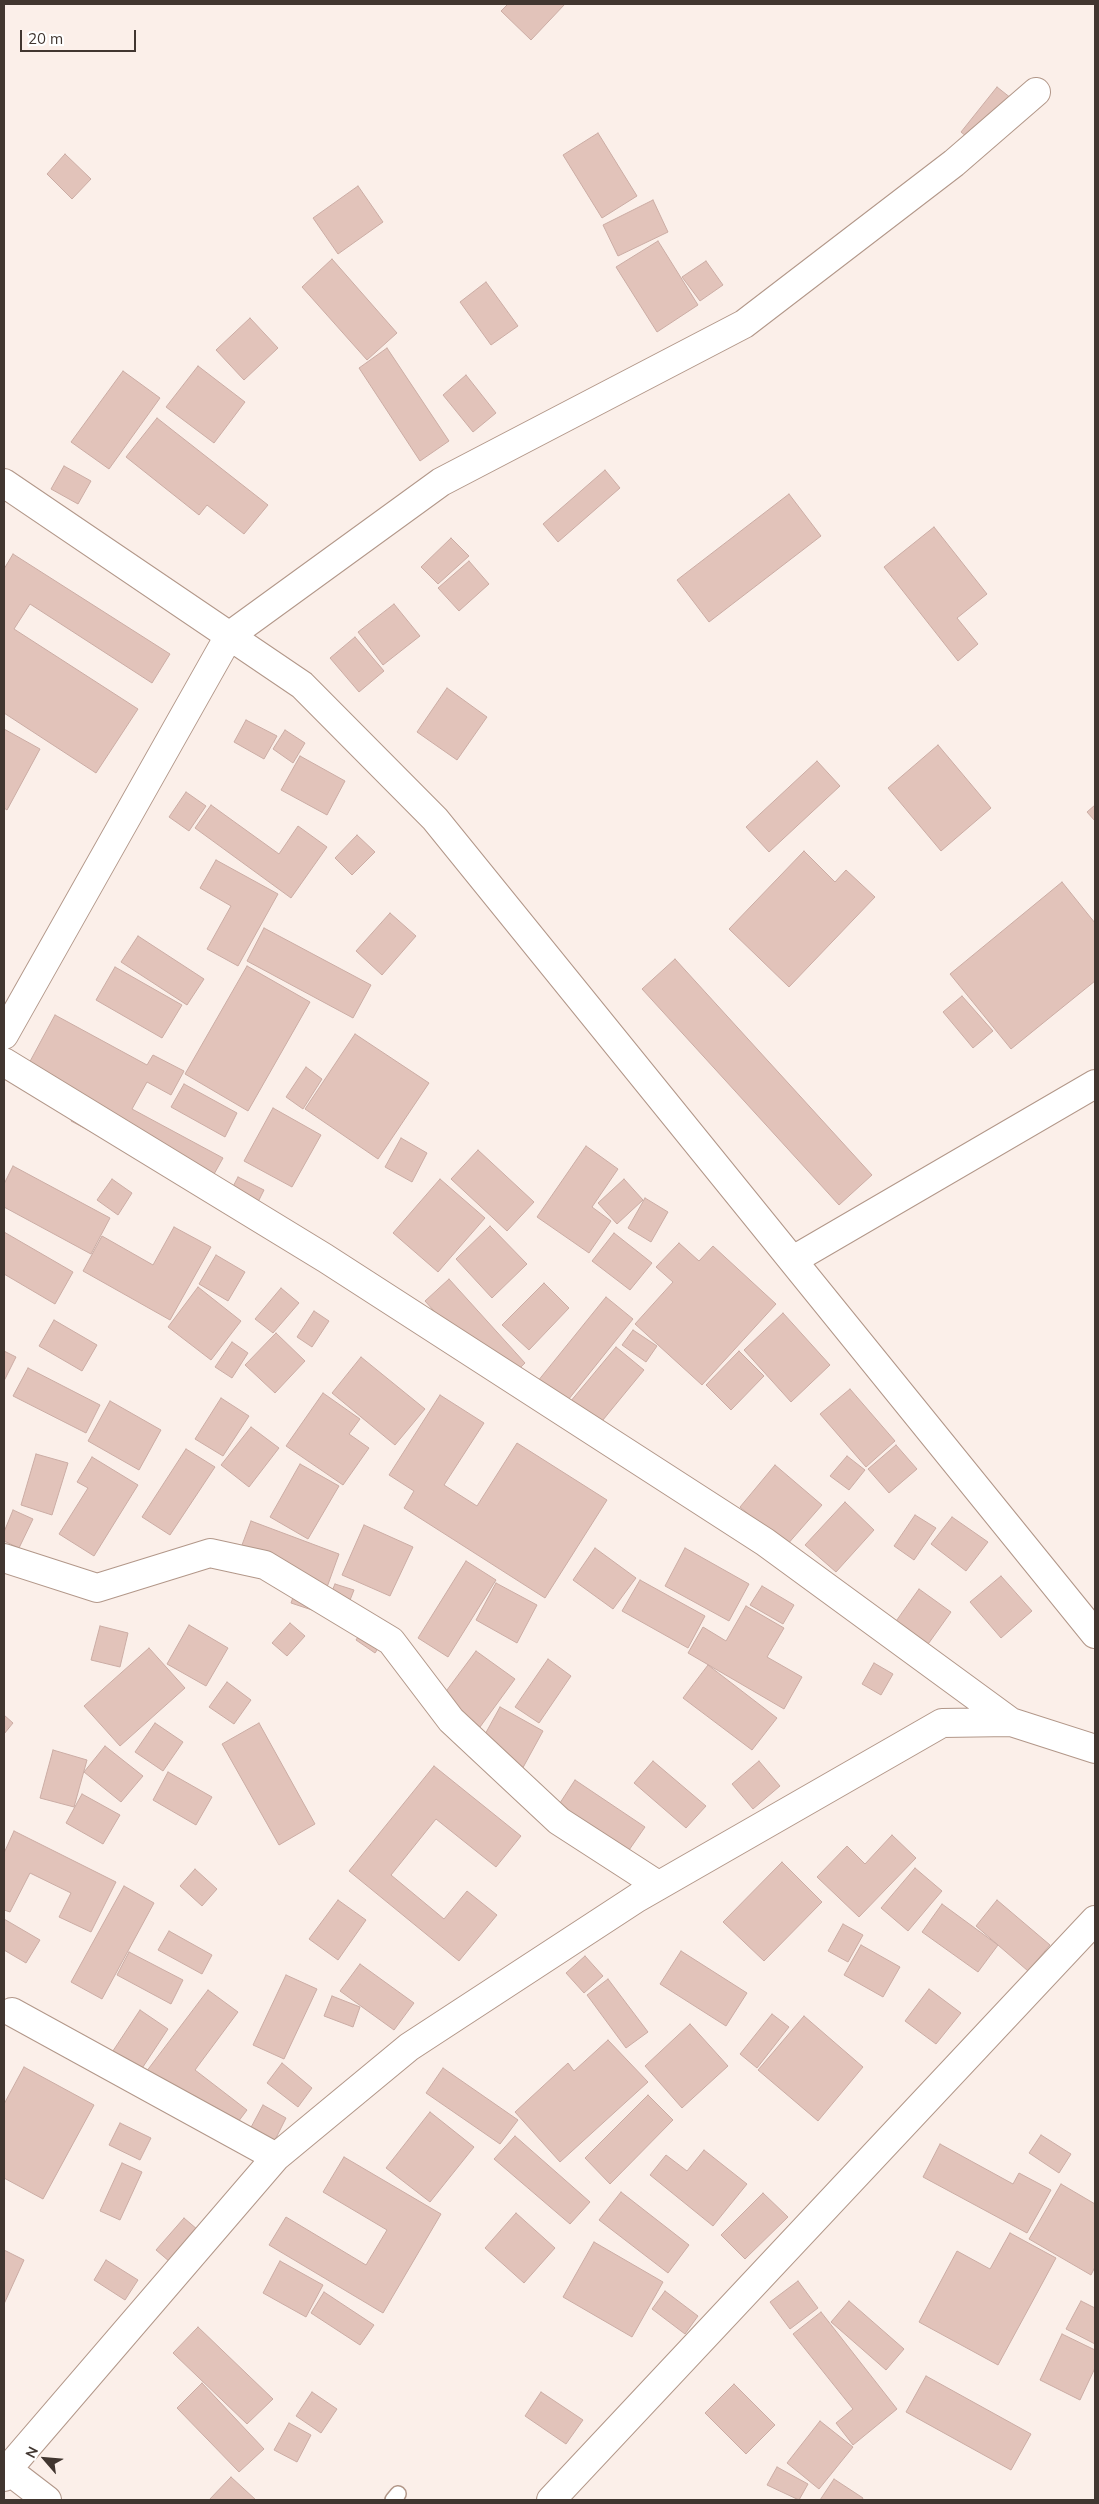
<!DOCTYPE html>
<html>
<head>
<meta charset="utf-8">
<style>
  body { margin:0 }
  #map { position:relative; width:1099px; height:2504px; overflow:hidden; background:#fbefe9; font-family:Mulish,sans-serif }
  canvas { display:block }
  .frame { position:absolute; inset:0; border:5px solid #413630; pointer-events:none }
  .north { position:absolute; left:20px; top:2434px; width:50px; height:50px; -webkit-text-stroke:4px #fff; paint-order:stroke; rotate:297deg; font-size:14px; font-weight:700; line-height:20px; text-align:center; color:#413630 }
  .north::after { content:''; display:block; margin:auto; width:18px; height:22px; background:#413630; clip-path:polygon(50% 0,100% 100%,50% 72%,0 100%) }
  .scale { position:absolute; left:20px; top:30px; width:116px; height:22px; box-sizing:border-box; border:2px solid #413630; border-top:0; padding-left:6px; font-size:15px; line-height:18px; white-space:nowrap; color:#413630; -webkit-text-stroke:4px #fff; paint-order:stroke }
</style>
</head>
<body>
<div id="map">
<canvas width="1099" height="2504"></canvas>
<div class="frame"></div>
<div class="north">N</div>
<div class="scale">20 m</div>
</div>
<script>
const g = document.querySelector('canvas').getContext('2d');
g.lineJoin = 'round';
function fill(path, color) { g.fillStyle = color; g.fill(path, 'evenodd'); }
const shape = rows => new Path2D(rows.map(r => 'M' + r).join(''));
function strokePath(path, color, width, dash) { g.strokeStyle = color; g.lineWidth = width; g.lineCap = dash ? 'butt' : 'round'; g.setLineDash(dash || []); g.stroke(path); }
const building = shape([
  [508,4,565,4,531,40,501,11,508,4],
  [997,87,1021,106,985,152,961,132,997,87],
  [598,133,637,196,602,218,563,155,598,133],
  [65,154,91,179,72,199,47,174,65,154],
  [358,186,383,222,338,254,313,218,358,186],
  [653,200,668,232,618,256,603,225,653,200],
  [658,241,698,305,657,332,616,267,658,241],
  [332,259,397,333,367,360,302,287,332,259],
  [706,261,723,285,700,301,682,277,706,261],
  [486,282,518,326,491,345,460,302,486,282],
  [250,318,278,348,244,380,216,350,250,318],
  [387,348,449,441,420,461,359,368,387,348],
  [198,366,245,402,214,443,166,407,198,366],
  [123,371,160,398,109,469,71,442,123,371],
  [466,375,496,413,473,432,443,395,466,375],
  [157,418,268,505,244,534,207,505,199,515,126,457,157,418],
  [64,466,91,481,78,504,51,489,64,466],
  [605,470,620,488,558,542,543,524,605,470],
  [789,494,821,536,709,622,677,580,789,494],
  [934,527,987,594,957,618,978,644,958,661,884,567,934,527],
  [451,538,469,556,438,584,421,567,451,538],
  [13,554,170,654,152,683,30,604,14,629,138,709,96,773,4,713,4,569,13,554],
  [469,561,489,584,459,611,438,588,469,561],
  [394,604,420,636,383,665,358,632,394,604],
  [355,637,384,671,359,692,330,658,355,637],
  [447,688,487,717,457,760,417,732,447,688],
  [246,720,277,736,264,759,234,742,246,720],
  [4,729,40,749,7,810,4,808,4,729],
  [285,730,305,743,293,763,273,749,285,730],
  [938,745,991,808,941,851,888,788,938,745],
  [300,756,345,781,327,815,281,790,300,756],
  [817,761,840,786,769,852,746,827,817,761],
  [186,792,206,806,189,831,169,817,186,792],
  [211,805,279,854,298,826,327,847,291,898,195,828,211,805],
  [1095,805,1095,821,1087,812,1095,805],
  [357,835,375,852,352,875,335,858,357,835],
  [804,851,835,882,846,870,875,897,789,987,729,929,804,851],
  [216,860,278,894,238,966,207,949,231,906,200,888,216,860],
  [1062,882,1095,923,1095,981,1011,1049,950,974,1062,882],
  [390,913,416,936,382,975,356,951,390,913],
  [264,928,371,985,353,1018,247,961,264,928],
  [138,936,204,979,187,1005,121,962,138,936],
  [675,959,872,1175,839,1205,642,989,675,959],
  [247,966,310,1002,248,1111,185,1074,247,966],
  [115,967,182,1005,162,1038,96,1000,115,967],
  [962,996,993,1031,973,1048,943,1012,962,996],
  [55,1015,147,1065,153,1055,184,1071,171,1095,147,1082,132,1109,223,1158,204,1192,71,1121,84,1097,27,1067,55,1015],
  [355,1034,429,1083,378,1159,305,1109,355,1034],
  [306,1067,322,1079,303,1109,286,1097,306,1067],
  [184,1084,237,1113,225,1137,171,1107,184,1084],
  [273,1108,321,1135,292,1187,244,1161,273,1108],
  [401,1138,427,1153,412,1182,385,1167,401,1138],
  [586,1146,618,1169,592,1207,611,1221,589,1253,537,1217,586,1146],
  [478,1150,534,1202,507,1231,451,1179,478,1150],
  [13,1166,110,1218,91,1254,4,1207,4,1184,13,1166],
  [238,1177,264,1190,253,1212,227,1198,238,1177],
  [112,1179,132,1193,118,1215,97,1200,112,1179],
  [440,1179,485,1218,438,1272,393,1233,440,1179],
  [624,1179,643,1200,617,1224,598,1203,624,1179],
  [645,1198,668,1212,651,1242,628,1228,645,1198],
  [490,1226,527,1264,492,1298,456,1259,490,1226],
  [174,1227,211,1247,170,1320,83,1271,102,1236,153,1265,174,1227],
  [4,1232,73,1272,55,1304,4,1274,4,1232],
  [614,1233,652,1263,630,1290,592,1261,614,1233],
  [679,1243,699,1261,713,1246,776,1304,702,1385,635,1324,673,1282,656,1267,679,1243],
  [216,1255,245,1272,228,1301,199,1284,216,1255],
  [449,1279,525,1363,501,1386,425,1301,449,1279],
  [544,1283,569,1308,529,1350,502,1325,544,1283],
  [198,1287,241,1321,211,1360,168,1327,198,1287],
  [281,1288,299,1303,273,1333,255,1319,281,1288],
  [606,1297,633,1319,556,1415,529,1392,606,1297],
  [314,1311,329,1321,312,1347,297,1337,314,1311],
  [783,1313,830,1365,791,1402,744,1350,783,1313],
  [54,1320,97,1345,82,1371,39,1346,54,1320],
  [633,1330,657,1346,646,1362,622,1345,633,1330],
  [276,1333,305,1361,275,1393,245,1365,276,1333],
  [232,1342,248,1353,232,1378,215,1367,232,1342],
  [616,1347,644,1370,598,1426,570,1402,616,1347],
  [4,1351,16,1357,4,1381,4,1351],
  [739,1351,764,1376,731,1410,706,1385,739,1351],
  [361,1357,425,1409,395,1445,332,1393,361,1357],
  [28,1368,100,1405,86,1433,13,1396,28,1368],
  [850,1389,895,1441,866,1467,820,1414,850,1389],
  [323,1393,360,1419,349,1434,369,1448,343,1485,286,1446,323,1393],
  [440,1395,484,1423,444,1485,477,1506,517,1443,607,1500,545,1598,404,1508,414,1491,389,1475,440,1395],
  [221,1398,249,1416,223,1456,195,1439,221,1398],
  [110,1401,161,1430,139,1470,88,1441,110,1401],
  [251,1427,279,1448,249,1487,221,1465,251,1427],
  [896,1445,917,1469,889,1493,868,1469,896,1445],
  [186,1449,215,1467,170,1535,142,1517,186,1449],
  [36,1454,68,1463,52,1515,21,1505,36,1454],
  [847,1456,865,1470,849,1490,830,1476,847,1456],
  [92,1457,138,1485,94,1556,59,1534,88,1488,77,1482,92,1457],
  [300,1464,339,1486,308,1539,270,1517,300,1464],
  [775,1465,822,1505,786,1546,740,1507,775,1465],
  [845,1502,874,1530,836,1572,805,1545,845,1502],
  [13,1510,33,1519,19,1548,4,1541,4,1532,13,1510],
  [915,1515,936,1528,914,1560,894,1546,915,1515],
  [952,1517,988,1542,966,1571,931,1544,952,1517],
  [251,1521,339,1554,318,1612,291,1603,298,1584,236,1561,251,1521],
  [364,1525,413,1547,390,1596,342,1575,364,1525],
  [595,1548,636,1578,613,1609,573,1580,595,1548],
  [685,1548,749,1584,729,1621,665,1586,685,1548],
  [466,1561,496,1580,448,1657,418,1638,466,1561],
  [1001,1576,1032,1611,1001,1638,970,1602,1001,1576],
  [640,1580,705,1616,688,1648,622,1611,640,1580],
  [496,1583,537,1605,517,1643,476,1620,496,1583],
  [335,1584,354,1590,343,1618,324,1610,335,1584],
  [762,1586,794,1605,783,1624,750,1605,762,1586],
  [919,1589,951,1612,926,1647,894,1624,919,1589],
  [746,1606,784,1628,767,1657,802,1677,784,1709,688,1653,703,1627,726,1641,746,1606],
  [369,1620,388,1634,375,1653,356,1640,369,1620],
  [290,1623,305,1636,287,1656,272,1643,290,1623],
  [189,1625,228,1648,206,1686,167,1664,189,1625],
  [100,1626,128,1633,120,1667,91,1660,100,1626],
  [149,1648,185,1688,120,1746,84,1706,149,1648],
  [476,1651,515,1679,480,1727,441,1698,476,1651],
  [548,1659,571,1676,539,1723,515,1707,548,1659],
  [874,1663,893,1674,881,1695,862,1684,874,1663],
  [708,1665,777,1718,752,1750,683,1698,708,1665],
  [227,1682,251,1700,234,1724,209,1707,227,1682],
  [500,1707,543,1731,520,1773,477,1749,500,1707],
  [4,1715,13,1723,4,1734,4,1715],
  [155,1723,183,1742,163,1771,135,1752,155,1723],
  [259,1723,315,1824,279,1845,222,1744,259,1723],
  [105,1746,143,1776,121,1802,84,1772,105,1746],
  [53,1750,87,1760,74,1807,40,1798,53,1750],
  [653,1761,706,1806,686,1828,634,1783,653,1761],
  [759,1761,780,1786,753,1809,732,1784,759,1761],
  [434,1766,521,1836,496,1867,436,1819,391,1875,444,1919,467,1891,497,1915,459,1961,349,1871,434,1766],
  [168,1772,212,1797,196,1825,153,1800,168,1772],
  [575,1780,645,1827,627,1853,558,1806,575,1780],
  [82,1794,120,1815,103,1844,66,1823,82,1794],
  [14,1831,116,1882,91,1932,59,1917,71,1893,30,1873,10,1912,4,1910,4,1853,14,1831],
  [892,1835,916,1858,859,1917,817,1877,847,1846,865,1864,892,1835],
  [782,1862,822,1902,764,1961,723,1922,782,1862],
  [915,1868,942,1891,908,1931,881,1908,915,1868],
  [195,1869,217,1889,202,1906,180,1886,195,1869],
  [124,1886,154,1903,102,1999,71,1982,124,1886],
  [338,1900,366,1920,338,1960,309,1939,338,1900],
  [997,1900,1050,1945,1028,1971,976,1926,997,1900],
  [942,1904,998,1945,978,1972,922,1932,942,1904],
  [4,1919,40,1940,26,1963,4,1950,4,1919],
  [843,1924,863,1935,848,1962,828,1951,843,1924],
  [169,1931,212,1955,202,1974,158,1950,169,1931],
  [861,1945,900,1967,883,1997,844,1975,861,1945],
  [681,1951,747,1993,726,2026,660,1984,681,1951],
  [129,1952,183,1980,171,2004,117,1975,129,1952],
  [585,1956,603,1976,584,1993,566,1973,585,1956],
  [360,1964,414,2003,394,2030,340,1991,360,1964],
  [286,1975,317,1989,284,2059,253,2045,286,1975],
  [608,1979,648,2032,626,2048,587,1995,608,1979],
  [929,1989,961,2013,936,2044,905,2021,929,1989],
  [208,1990,238,2012,195,2070,247,2110,229,2134,146,2072,208,1990],
  [332,1996,360,2007,353,2027,324,2016,332,1996],
  [140,2010,168,2029,131,2085,103,2066,140,2010],
  [772,2014,789,2027,757,2068,740,2054,772,2014],
  [804,2016,863,2067,818,2121,758,2070,804,2016],
  [690,2024,728,2066,682,2108,645,2066,690,2024],
  [608,2040,648,2082,560,2162,515,2112,568,2063,574,2071,608,2040],
  [282,2063,312,2088,298,2107,267,2083,282,2063],
  [24,2067,94,2105,43,2199,4,2178,4,2104,24,2067],
  [443,2068,518,2120,500,2144,426,2093,443,2068],
  [648,2095,673,2120,610,2184,585,2158,648,2095],
  [263,2105,286,2118,273,2144,249,2131,263,2105],
  [430,2112,474,2147,430,2202,386,2168,430,2112],
  [120,2123,151,2138,140,2160,109,2145,120,2123],
  [1041,2135,1071,2154,1059,2173,1029,2153,1041,2135],
  [515,2136,590,2202,570,2224,494,2159,515,2136],
  [940,2144,1013,2184,1019,2173,1051,2190,1027,2233,923,2177,940,2144],
  [704,2150,747,2184,713,2226,650,2175,666,2155,687,2171,704,2150],
  [344,2157,441,2214,383,2313,269,2245,286,2217,366,2265,387,2230,323,2192,344,2157],
  [122,2163,142,2172,120,2220,100,2211,122,2163],
  [1061,2184,1095,2204,1095,2267,1091,2275,1029,2239,1061,2184],
  [621,2192,689,2245,668,2273,599,2220,621,2192],
  [763,2193,788,2217,745,2259,721,2235,763,2193],
  [516,2213,555,2248,524,2283,485,2248,516,2213],
  [184,2218,205,2236,177,2268,156,2250,184,2218],
  [1010,2233,1056,2258,998,2365,919,2322,957,2251,990,2269,1010,2233],
  [594,2242,663,2282,632,2337,563,2297,594,2242],
  [4,2250,24,2260,4,2304,4,2250],
  [106,2260,138,2280,125,2300,94,2280,106,2260],
  [280,2261,323,2285,306,2317,263,2293,280,2261],
  [798,2281,818,2308,790,2329,770,2302,798,2281],
  [665,2291,698,2316,685,2334,652,2309,665,2291],
  [324,2292,374,2325,360,2345,311,2313,324,2292],
  [849,2301,904,2349,886,2370,831,2322,849,2301],
  [1081,2301,1095,2308,1095,2344,1066,2329,1081,2301],
  [821,2312,897,2409,853,2445,836,2423,853,2409,793,2334,821,2312],
  [198,2327,273,2399,247,2424,173,2353,198,2327],
  [1062,2334,1095,2350,1095,2368,1080,2400,1040,2380,1062,2334],
  [926,2376,1031,2434,1011,2470,906,2412,926,2376],
  [202,2383,264,2449,239,2472,177,2408,202,2383],
  [734,2384,775,2425,746,2454,705,2413,734,2384],
  [312,2392,337,2409,321,2433,296,2416,312,2392],
  [541,2392,583,2420,566,2444,525,2416,541,2392],
  [820,2421,853,2447,819,2489,787,2463,820,2421],
  [289,2423,311,2435,297,2462,274,2450,289,2423],
  [777,2467,808,2484,799,2500,767,2485,777,2467],
  [231,2477,256,2500,209,2500,231,2477],
  [834,2479,863,2498,862,2500,820,2500,834,2479]
]);
fill(building, '#e2c3ba');
strokePath(building, '#cbaca4', 1);
const lane = shape([
  [393,2500,398,2494]
]);
const street = shape([
  [4,483,302,685,435,819,1095,1634],
  [4,1035,229,636,441,482,744,324,954,163,1036,92],
  [4,1062,325,1258,765,1542,1011,1722],
  [793,1260,1095,1084],
  [4,1558,97,1588,210,1553,265,1565,391,1641,451,1720,559,1821,658,1885],
  [12,2012,276,2157],
  [4,2467,47,2500],
  [4,2477,8,2469,276,2157,409,2047,637,1898,942,1723,1011,1722,1095,1749],
  [551,2500,1095,1920]
]);
strokePath(lane, '#b29789', 18);
strokePath(street, '#b29789', 30);
strokePath(lane, '#fff', 15);
strokePath(street, '#fff', 28);
</script>
</body>
</html>
